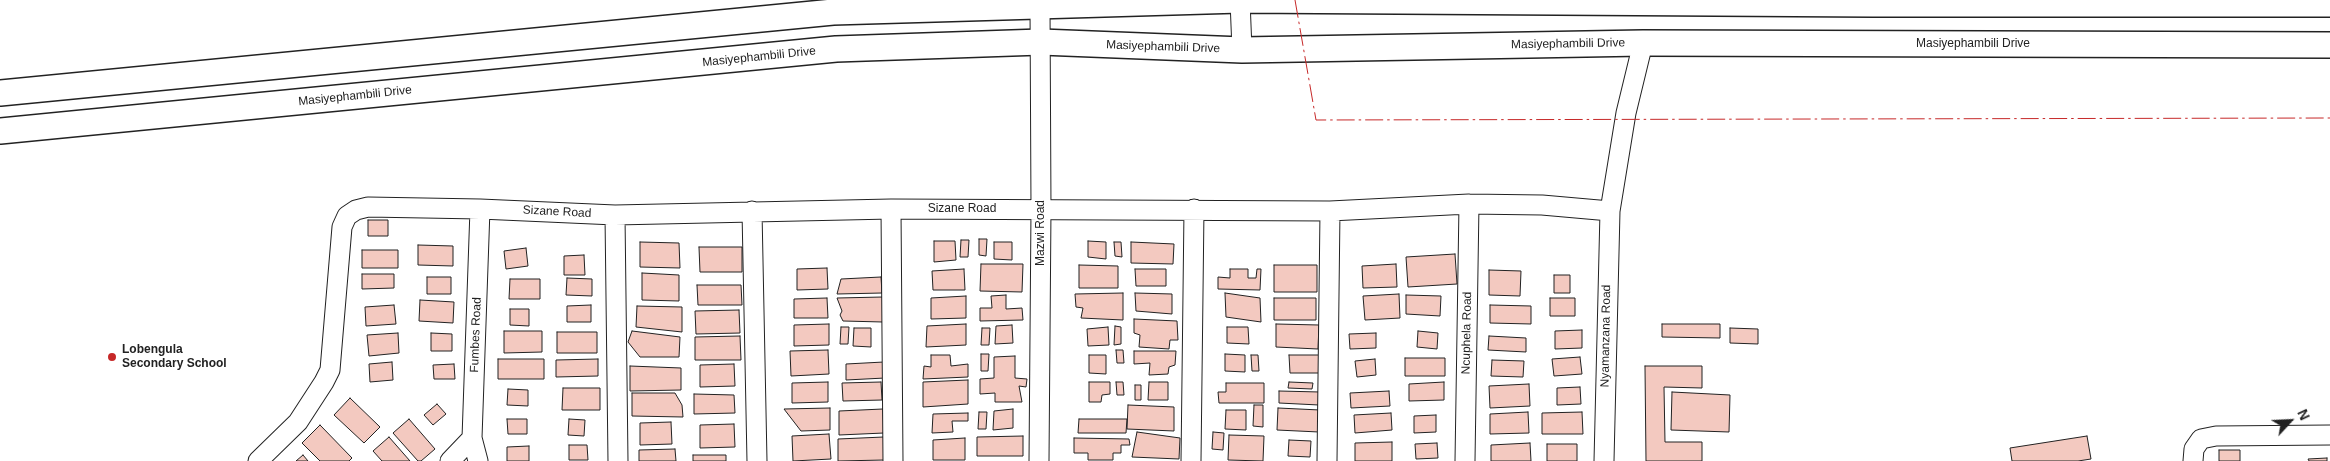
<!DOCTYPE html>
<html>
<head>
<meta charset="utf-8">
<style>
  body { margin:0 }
  #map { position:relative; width:2330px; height:461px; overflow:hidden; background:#fff; font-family:Arial,sans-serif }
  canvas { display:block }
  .north { position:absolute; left:2265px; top:396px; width:50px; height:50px; -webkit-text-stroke:4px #fff; paint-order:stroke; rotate:65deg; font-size:14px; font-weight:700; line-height:20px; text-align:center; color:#222 }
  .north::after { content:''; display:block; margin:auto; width:18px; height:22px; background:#222; clip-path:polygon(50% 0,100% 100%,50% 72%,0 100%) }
</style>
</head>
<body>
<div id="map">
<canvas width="2330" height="461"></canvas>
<div class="north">N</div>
</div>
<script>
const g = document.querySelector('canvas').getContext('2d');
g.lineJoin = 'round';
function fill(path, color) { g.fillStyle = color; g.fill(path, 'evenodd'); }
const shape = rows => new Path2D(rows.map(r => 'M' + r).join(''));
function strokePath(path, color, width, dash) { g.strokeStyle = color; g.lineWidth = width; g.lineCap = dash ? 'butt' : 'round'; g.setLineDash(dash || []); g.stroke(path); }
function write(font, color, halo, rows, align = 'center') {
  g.font = font + ' Arial,sans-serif'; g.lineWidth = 4; g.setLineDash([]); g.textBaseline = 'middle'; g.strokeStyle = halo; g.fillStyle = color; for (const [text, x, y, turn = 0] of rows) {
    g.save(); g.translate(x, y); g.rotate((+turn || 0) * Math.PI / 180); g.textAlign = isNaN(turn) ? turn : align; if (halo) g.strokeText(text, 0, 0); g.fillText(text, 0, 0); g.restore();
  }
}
const building = shape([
  [368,220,388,220,388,236,368,236,368,220],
  [979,239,987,239,986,256,979,255,979,239],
  [961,240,969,240,968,257,960,257,961,240],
  [934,241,955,241,956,260,934,262,934,241],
  [1088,241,1106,242,1106,259,1088,257,1088,241],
  [640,242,679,243,680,268,640,267,640,242],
  [994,242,1012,242,1012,260,994,259,994,242],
  [1114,242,1121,242,1122,257,1115,256,1114,242],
  [1131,242,1174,244,1173,264,1131,263,1131,242],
  [418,245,453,246,453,266,418,265,418,245],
  [699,247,742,247,742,272,700,272,699,247],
  [526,248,528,266,506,269,504,251,526,248],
  [362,250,398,250,398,268,362,268,362,250],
  [1455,254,1457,284,1408,287,1406,257,1455,254],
  [584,255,585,275,564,275,564,256,584,255],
  [981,264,1023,264,1022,292,980,291,981,264],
  [1396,264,1397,287,1363,288,1362,266,1396,264],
  [1079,265,1118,266,1118,288,1079,288,1079,265],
  [1274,265,1317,265,1317,292,1274,292,1274,265],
  [827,268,828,289,797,290,797,269,827,268],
  [964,269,965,290,933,290,932,271,964,269],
  [1135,269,1166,269,1166,286,1136,286,1135,269],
  [1230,269,1248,269,1248,278,1256,278,1257,269,1261,269,1260,290,1218,289,1218,277,1230,278,1230,269],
  [1489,270,1521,271,1520,296,1489,295,1489,270],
  [642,273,679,275,679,301,642,300,642,273],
  [362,274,394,274,394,288,362,289,362,274],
  [1554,275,1570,275,1570,293,1554,293,1554,275],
  [427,277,451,277,451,294,427,294,427,277],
  [881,277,882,293,837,294,841,279,881,277],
  [567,278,592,279,592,296,566,295,567,278],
  [510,279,540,279,540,299,509,299,510,279],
  [697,285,741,285,742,305,698,305,697,285],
  [1123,293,1123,320,1081,318,1083,308,1076,307,1075,294,1123,293],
  [1135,293,1172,294,1172,314,1136,311,1135,293],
  [1225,293,1260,298,1261,322,1226,317,1225,293],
  [1399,294,1400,318,1365,320,1363,296,1399,294],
  [1006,295,1006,309,1022,308,1023,320,980,321,980,308,992,308,991,296,1006,295],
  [1406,295,1441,296,1440,316,1406,314,1406,295],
  [966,296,966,318,931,319,931,298,966,296],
  [883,297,883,322,843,321,840,315,842,311,837,298,883,297],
  [827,298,828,318,794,318,794,299,827,298],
  [1274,298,1316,298,1316,320,1274,320,1274,298],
  [1550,298,1575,298,1575,316,1550,316,1550,298],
  [420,300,454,302,453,323,419,321,420,300],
  [394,305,396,324,366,326,365,307,394,305],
  [591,305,591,322,567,322,567,306,591,305],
  [1490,305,1531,306,1531,324,1490,323,1490,305],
  [637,306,682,307,682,332,636,327,637,306],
  [510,309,529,309,529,326,510,325,510,309],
  [739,310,740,333,696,334,695,311,739,310],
  [1134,319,1177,321,1178,340,1170,340,1169,349,1139,347,1140,335,1134,333,1134,319],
  [829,324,829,345,794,346,794,325,829,324],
  [966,324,966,345,926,347,927,326,966,324],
  [1276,324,1319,325,1318,349,1276,347,1276,324],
  [1662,324,1720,324,1720,338,1662,337,1662,324],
  [1012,325,1013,343,995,344,996,326,1012,325],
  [1115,326,1121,327,1121,344,1114,345,1115,326],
  [841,327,849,327,848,344,840,344,841,327],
  [1108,327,1109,345,1088,346,1087,329,1108,327],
  [1227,327,1248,327,1249,344,1227,343,1227,327],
  [854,328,871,328,871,347,853,346,854,328],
  [982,328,990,328,989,345,981,345,982,328],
  [1730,328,1758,329,1758,344,1730,343,1730,328],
  [1582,330,1582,348,1555,349,1555,331,1582,330],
  [504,331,542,331,542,352,504,353,504,331],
  [632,331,680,337,679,357,640,357,628,342,632,331],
  [1418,331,1438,333,1437,349,1417,347,1418,331],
  [557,332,597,332,597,353,557,353,557,332],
  [398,333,399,353,369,356,367,335,398,333],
  [431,333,452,334,452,351,431,351,431,333],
  [1376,333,1376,348,1350,349,1349,334,1376,333],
  [740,336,741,360,695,360,695,337,740,336],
  [1489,336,1526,338,1526,352,1488,350,1489,336],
  [828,350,829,374,791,376,790,351,828,350],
  [1116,350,1123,350,1124,363,1117,363,1116,350],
  [1134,351,1176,351,1175,365,1169,367,1168,374,1149,375,1150,363,1134,364,1134,351],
  [981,354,989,354,988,371,981,371,981,354],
  [1225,354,1245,355,1245,372,1225,371,1225,354],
  [931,355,950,355,951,366,968,364,968,377,923,379,924,366,931,367,931,355],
  [1089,355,1106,355,1106,374,1089,373,1089,355],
  [1251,355,1258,355,1259,371,1252,371,1251,355],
  [1289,355,1321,355,1322,373,1290,373,1289,355],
  [1015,356,1015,378,1027,379,1026,387,1019,386,1022,402,995,402,995,393,980,394,980,379,994,378,994,357,1015,356],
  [1580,357,1582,374,1554,376,1552,359,1580,357],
  [1405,358,1445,358,1445,376,1405,376,1405,358],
  [498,359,544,359,544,379,498,379,498,359],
  [598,359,598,376,556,377,556,360,598,359],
  [1375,359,1376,375,1357,377,1355,361,1375,359],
  [1492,360,1524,361,1523,377,1491,376,1492,360],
  [392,362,393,380,370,382,369,364,392,362],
  [884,362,885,378,846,380,846,364,884,362],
  [454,364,455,379,434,379,433,365,454,364],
  [734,364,735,386,700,387,700,365,734,364],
  [630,366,681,368,681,390,630,391,630,366],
  [1645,366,1702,366,1702,388,1664,387,1665,442,1702,442,1702,461,1646,461,1645,366],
  [968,380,968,404,923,407,923,382,968,380],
  [828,382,828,402,792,403,792,383,828,382],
  [881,382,882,400,843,401,842,383,881,382],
  [1089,382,1110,382,1110,394,1102,395,1101,402,1089,402,1089,382],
  [1116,382,1123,382,1124,395,1117,395,1116,382],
  [1149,382,1168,382,1168,400,1148,400,1149,382],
  [1289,382,1313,383,1312,389,1288,388,1289,382],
  [1444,382,1444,400,1409,401,1409,384,1444,382],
  [1226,383,1264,383,1264,403,1219,403,1218,392,1226,392,1226,383],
  [1529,384,1530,406,1490,408,1489,386,1529,384],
  [1135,385,1141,385,1141,400,1135,400,1135,385],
  [1580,387,1581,404,1557,405,1557,388,1580,387],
  [563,388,600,388,600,410,562,410,563,388],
  [508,389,528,390,528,406,507,405,508,389],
  [1279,391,1320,392,1319,405,1279,403,1279,391],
  [1389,391,1390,406,1351,408,1350,393,1389,391],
  [1672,392,1730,395,1729,432,1671,430,1672,392],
  [632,393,675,393,682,405,683,417,632,416,632,393],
  [694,394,734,395,735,413,694,414,694,394],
  [350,398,380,427,364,443,334,415,350,398],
  [437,404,446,414,433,425,424,415,437,404],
  [1128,405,1174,407,1174,431,1127,429,1128,405],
  [1254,405,1263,405,1263,427,1253,426,1254,405],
  [830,408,830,430,801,431,784,409,830,408],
  [1278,408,1320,410,1319,432,1277,430,1278,408],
  [883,409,884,433,839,435,839,411,883,409],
  [1013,409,1013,428,993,430,994,411,1013,409],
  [1226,410,1246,410,1246,430,1225,429,1226,410],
  [979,412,987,412,986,429,978,429,979,412],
  [1528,412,1529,433,1490,434,1490,414,1528,412],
  [1582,412,1583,434,1542,434,1542,413,1582,412],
  [968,413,968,421,952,421,953,432,932,433,933,414,968,413],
  [1391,413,1392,430,1355,433,1354,415,1391,413],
  [1436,415,1436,432,1414,433,1414,416,1436,415],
  [409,419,435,449,421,461,418,461,393,433,409,419],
  [507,419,527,419,527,434,508,434,507,419],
  [569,419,585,420,584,436,568,435,569,419],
  [1079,419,1127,419,1126,433,1078,433,1079,419],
  [671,422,672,444,640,445,640,423,671,422],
  [734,424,735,447,700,448,700,425,734,424],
  [320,425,352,458,349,461,320,461,302,443,320,425],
  [1137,432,1180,438,1179,459,1132,457,1137,432],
  [1213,432,1224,433,1223,450,1212,449,1213,432],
  [829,434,831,459,793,461,792,436,829,434],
  [1229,435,1264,436,1263,461,1228,460,1229,435],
  [1023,436,1023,456,977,456,977,437,1023,436],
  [2087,436,2091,459,2078,461,2012,461,2010,448,2087,436],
  [389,437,410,461,382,461,373,451,389,437],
  [884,437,884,460,838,461,838,439,884,437],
  [965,438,965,460,933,460,933,440,965,438],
  [1074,438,1129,439,1130,445,1121,445,1121,453,1113,453,1113,460,1088,460,1088,453,1074,453,1074,438],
  [1289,440,1311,441,1310,457,1288,456,1289,440],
  [1392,442,1392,461,1355,461,1355,443,1392,442],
  [1437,443,1438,458,1416,459,1415,444,1437,443],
  [1530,443,1531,461,1491,461,1491,445,1530,443],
  [1547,444,1577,444,1577,461,1547,461,1547,444],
  [569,445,587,445,588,460,569,460,569,445],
  [529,446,529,461,507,461,507,447,529,446],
  [675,449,676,461,639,461,639,450,675,449],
  [2219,450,2240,450,2240,461,2219,461,2219,450],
  [303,455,308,461,296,461,303,455],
  [693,455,726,455,726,461,693,461,693,455],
  [2327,458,2327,461,2309,461,2308,459,2327,458]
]);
fill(building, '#f3c9c0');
strokePath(building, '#222', 1);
const minor = shape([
  [1240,0,1242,50],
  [891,209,893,461],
  [752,211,757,461],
  [615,215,618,461],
  [258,461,298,422,324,382,330,370,342,227,347,216,356,210,368,207,480,209,615,215,891,209,1330,211,1469,204,1542,205,1610,211],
  [450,461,472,438],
  [478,461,472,438,480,209],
  [1039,461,1041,209,1040,6],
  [1191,461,1194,209],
  [1327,461,1330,211],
  [1465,461,1469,204],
  [1604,461,1610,211,1626,113,1643,43],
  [2193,461,2194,449,2201,439,2216,436,2330,435]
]);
const major = shape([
  [0,93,833,12,1240,0,1873,4,2330,4],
  [0,131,836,49,1041,42,1242,50,1643,43,2330,45]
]);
strokePath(minor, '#222', 21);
strokePath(major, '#222', 28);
strokePath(minor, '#fff', 19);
strokePath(major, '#fff', 25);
strokePath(shape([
  [1295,0,1316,120,2330,118]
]), '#c62828', 1, [18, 4, 2.5, 4]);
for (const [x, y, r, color] of [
  [112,357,5,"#c62828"]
]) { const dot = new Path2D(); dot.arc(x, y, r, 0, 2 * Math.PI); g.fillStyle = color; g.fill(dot); strokePath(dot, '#fff', 2); }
write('12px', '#222', '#fff', [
  ["Masiyephambili Drive",1568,44,-1],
  ["Masiyephambili Drive",1973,44],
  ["Masiyephambili Drive",1163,47,2],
  ["Masiyephambili Drive",759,57,-6],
  ["Masiyephambili Drive",355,96,-6],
  ["Sizane Road",962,209],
  ["Sizane Road",557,212,3],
  ["Mazwi Road",1041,233,-90],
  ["Ncuphela Road",1467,333,-89],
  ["Fumbes Road",476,335,-88],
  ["Nyamanzana Road",1606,336,-89]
]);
write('bold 12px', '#222', '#fff', [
  ["Lobengula",122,350],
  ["Secondary School",122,364]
], 'left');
</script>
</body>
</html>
